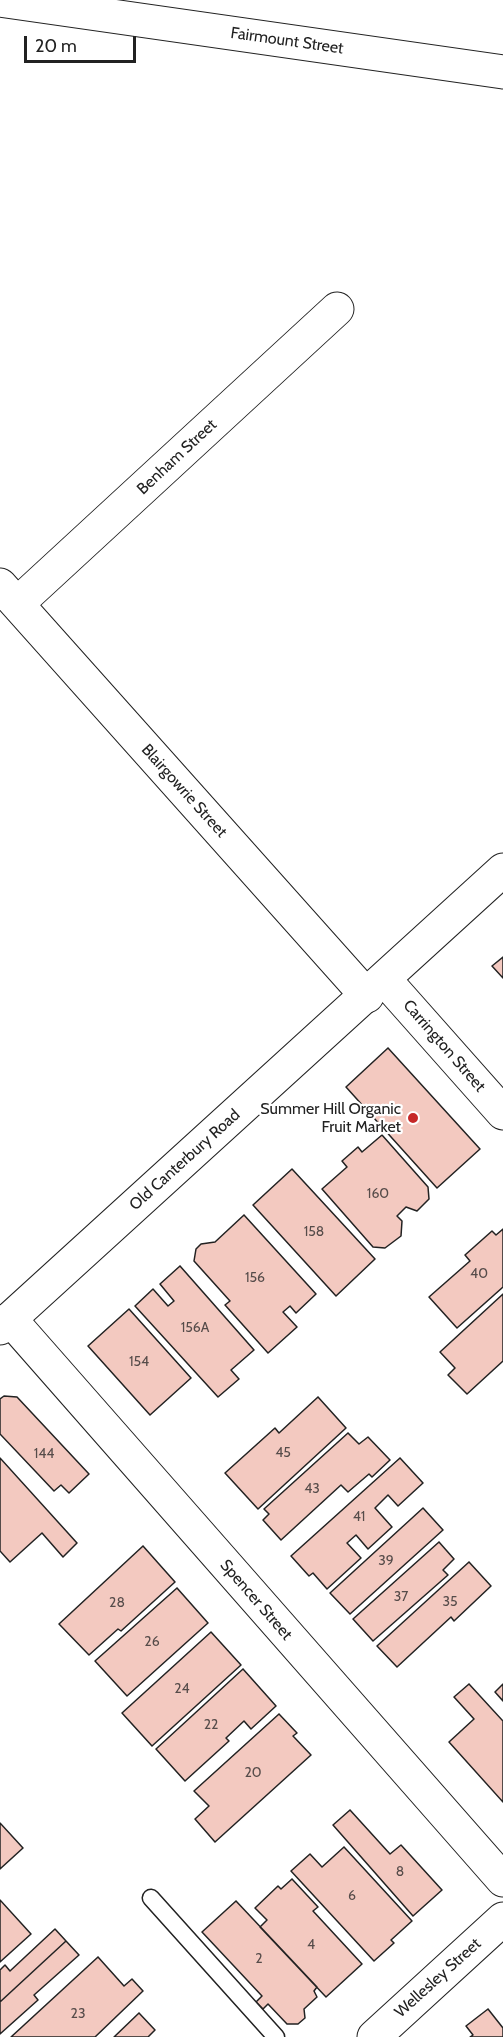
<!DOCTYPE html>
<html>
<head>
<meta charset="utf-8">
<style>
  body { margin:0 }
  #map { position:relative; width:503px; height:2037px; overflow:hidden; background:#fff; font-family:Cabin,sans-serif }
  canvas { display:block }
  .scale { position:absolute; left:24px; top:36px; width:112px; height:27px; box-sizing:border-box; border:3px solid #222; border-top:0; padding-left:8px; font-size:18px; line-height:21px; white-space:nowrap; color:#222; -webkit-text-stroke:4px #fff; paint-order:stroke }
</style>
</head>
<body>
<div id="map">
<canvas width="503" height="2037"></canvas>
<div class="scale">20 m</div>
</div>
<script>
const g = document.querySelector('canvas').getContext('2d');
g.lineJoin = 'round';
function fill(path, color) { g.fillStyle = color; g.fill(path, 'evenodd'); }
const shape = rows => new Path2D(rows.map(r => 'M' + r).join(''));
function strokePath(path, color, width, dash) { g.strokeStyle = color; g.lineWidth = width; g.lineCap = dash ? 'butt' : 'round'; g.setLineDash(dash || []); g.stroke(path); }
function write(font, color, halo, rows, align = 'center') {
  g.font = font + ' Cabin,sans-serif'; g.lineWidth = 4.5; g.setLineDash([]); g.textBaseline = 'middle'; g.strokeStyle = halo; g.fillStyle = color; for (const [text, x, y, turn = 0] of rows) {
    g.save(); g.translate(x, y); g.rotate((+turn || 0) * Math.PI / 180); g.textAlign = isNaN(turn) ? turn : align; if (halo) g.strokeText(text, 0, 0); g.fillText(text, 0, 0); g.restore();
  }
}
const building = shape([
  [503,957,503,978,492,966,503,957],
  [388,1048,480,1149,437,1188,346,1087,388,1048],
  [382,1135,428,1187,429,1199,417,1211,406,1207,397,1216,402,1221,401,1236,385,1248,373,1247,322,1189,347,1167,342,1161,358,1147,362,1152,382,1135],
  [292,1169,375,1259,336,1296,253,1205,292,1169],
  [244,1215,316,1294,296,1313,290,1306,283,1312,297,1327,268,1353,225,1305,230,1301,194,1261,196,1249,201,1244,215,1242,244,1215],
  [503,1229,503,1287,457,1328,429,1297,470,1261,465,1255,492,1231,496,1235,503,1229],
  [180,1266,254,1350,231,1370,239,1379,218,1397,135,1306,153,1289,168,1306,174,1301,160,1284,180,1266],
  [503,1294,503,1361,467,1394,448,1375,455,1368,440,1352,503,1294],
  [129,1309,191,1378,150,1415,88,1346,129,1309],
  [4,1396,17,1397,89,1474,69,1493,61,1485,54,1491,0,1434,0,1399,4,1396],
  [318,1397,346,1428,258,1509,225,1473,275,1428,279,1433,318,1397],
  [348,1433,359,1444,368,1437,390,1460,372,1477,369,1474,348,1492,341,1485,281,1540,263,1520,269,1514,264,1509,348,1433],
  [0,1458,77,1543,63,1557,42,1533,10,1562,0,1551,0,1458],
  [400,1458,423,1483,398,1506,388,1495,375,1508,392,1527,368,1549,356,1535,347,1543,361,1558,327,1589,313,1573,309,1576,291,1556,400,1458],
  [423,1508,443,1530,350,1614,330,1593,423,1508],
  [439,1542,454,1559,443,1570,448,1575,373,1641,353,1619,439,1542],
  [143,1546,175,1582,121,1631,118,1629,89,1655,59,1624,143,1546],
  [469,1562,491,1586,454,1621,451,1617,397,1667,377,1646,469,1562],
  [177,1588,208,1623,127,1696,95,1661,177,1588],
  [211,1632,241,1665,152,1746,122,1713,211,1632],
  [243,1669,276,1706,251,1729,244,1721,226,1738,229,1741,185,1781,156,1749,243,1669],
  [469,1684,503,1721,503,1802,449,1742,474,1719,454,1697,469,1684],
  [503,1684,503,1701,495,1692,503,1684],
  [279,1714,297,1733,293,1736,311,1755,215,1842,195,1819,209,1806,194,1791,279,1714],
  [350,1810,390,1854,401,1845,442,1890,413,1916,333,1825,350,1810],
  [0,1823,23,1848,0,1869,0,1823],
  [344,1847,412,1921,391,1940,394,1943,374,1961,291,1871,310,1854,322,1867,344,1847],
  [292,1879,318,1907,313,1911,362,1964,326,1997,260,1927,267,1920,255,1908,278,1886,281,1889,292,1879],
  [0,1900,31,1934,0,1962,0,1900],
  [236,1901,317,1987,314,1991,317,1997,304,2009,305,2018,298,2024,287,2024,268,2004,263,2009,256,2002,262,1996,202,1932,236,1901],
  [55,1929,66,1941,0,2002,0,1970,5,1965,10,1971,55,1929],
  [66,1941,79,1955,34,1995,38,2000,0,2034,0,2002,66,1941],
  [98,1957,124,1986,132,1979,143,1991,95,2037,11,2037,98,1957],
  [488,2009,503,2028,503,2037,470,2037,473,2035,466,2026,488,2009],
  [139,2013,155,2030,148,2037,114,2037,139,2013]
]);
fill(building, '#f3c9c0');
strokePath(building, '#222', 1.5);
const service = shape([
  [151,1898,276,2037]
]);
const minor = shape([
  [0,0,503,72],
  [0,585,367,996],
  [17,604,337,309],
  [385,980,503,1113],
  [10,1319,503,1880],
  [374,2037,503,1919]
]);
const primary = shape([
  [0,1328,503,870]
]);
strokePath(service, '#222', 19);
strokePath(minor, '#222', 35);
strokePath(primary, '#222', 35);
strokePath(service, '#fff', 16);
strokePath(minor, '#fff', 33);
strokePath(primary, '#fff', 33);
for (const [x, y, r, color] of [
  [413,1118,6,"#c62828"]
]) { const dot = new Path2D(); dot.arc(x, y, r, 0, 2 * Math.PI); g.fillStyle = color; g.fill(dot); strokePath(dot, '#fff', 2); }
write('14px', '#564c4a', null, [
  ["160",378,1194],
  ["158",314,1232],
  ["40",479,1274],
  ["156",255,1278],
  ["156A",195,1328],
  ["154",139,1362],
  ["45",283,1453],
  ["144",44,1454],
  ["43",312,1489],
  ["41",359,1517],
  ["39",386,1561],
  ["37",401,1597],
  ["35",450,1602],
  ["28",117,1603],
  ["26",152,1642],
  ["24",182,1689],
  ["22",211,1725],
  ["20",253,1773],
  ["8",400,1872],
  ["6",352,1896],
  ["4",311,1945],
  ["2",259,1959],
  ["23",78,2014]
]);
write('16px', '#222', '#fff', [
  ["Fairmount Street",287,41,8],
  ["Benham Street",177,457,-43],
  ["Blairgowrie Street",184,791,48],
  ["Carrington Street",444,1046,49],
  ["Old Canterbury Road",185,1160,-42],
  ["Spencer Street",256,1600,49],
  ["Wellesley Street",438,1978,-42]
]);
write('16px', '#222', '#fff', [
  ["Summer Hill Organic",401,1109],
  ["Fruit Market",401,1127]
], 'right');
</script>
</body>
</html>
